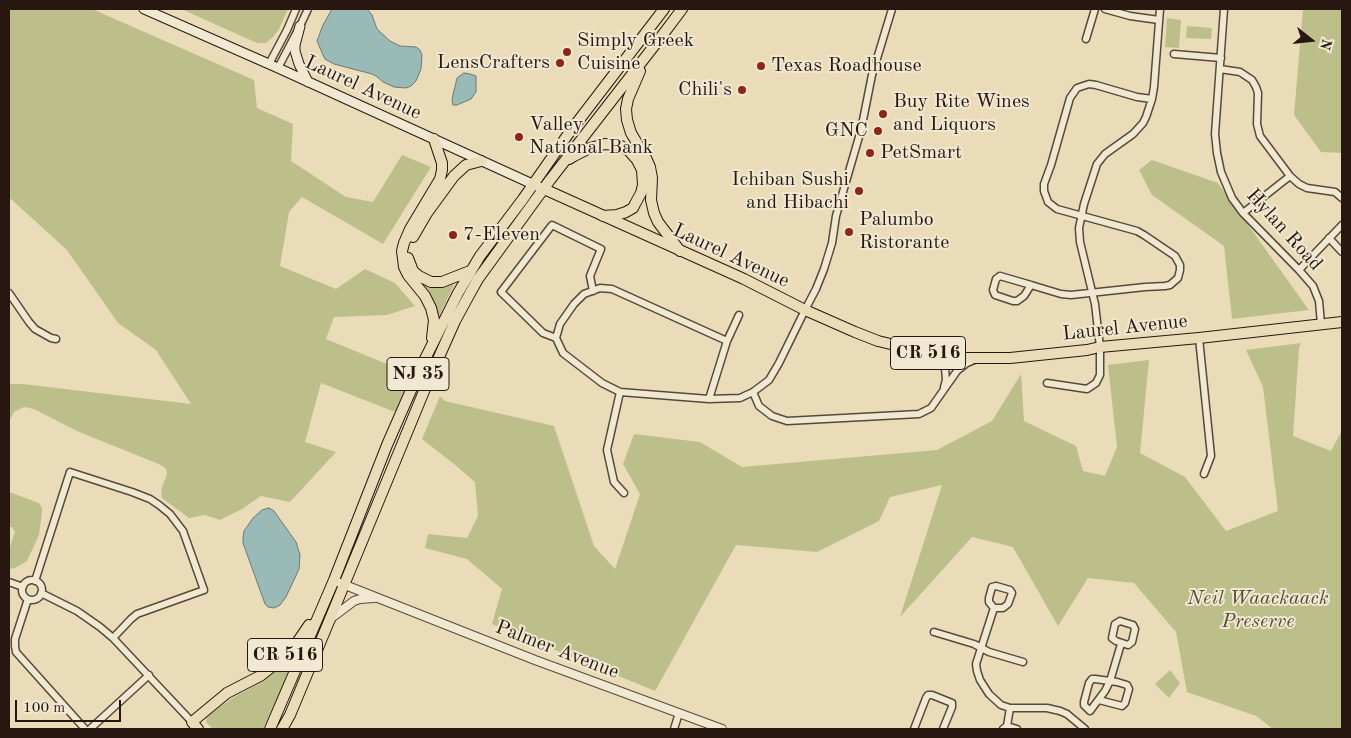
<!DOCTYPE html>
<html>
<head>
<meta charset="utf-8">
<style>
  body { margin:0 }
  #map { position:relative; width:1351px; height:738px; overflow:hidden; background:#eadcb9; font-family:"Old Standard TT",serif }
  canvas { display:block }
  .frame { position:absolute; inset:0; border:10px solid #271710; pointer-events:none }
  .north { position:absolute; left:1286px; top:15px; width:50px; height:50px; -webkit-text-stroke:4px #f1e8d2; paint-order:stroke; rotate:106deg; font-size:14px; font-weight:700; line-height:20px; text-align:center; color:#271710 }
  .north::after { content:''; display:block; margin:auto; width:18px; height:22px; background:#271710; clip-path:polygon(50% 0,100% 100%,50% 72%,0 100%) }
  .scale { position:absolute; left:15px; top:700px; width:106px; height:22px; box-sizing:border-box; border:2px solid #271710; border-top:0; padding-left:6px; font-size:15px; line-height:18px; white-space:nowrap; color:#271710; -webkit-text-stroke:4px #f1e8d2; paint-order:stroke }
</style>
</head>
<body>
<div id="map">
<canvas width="1351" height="738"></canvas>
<div class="frame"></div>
<div class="north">N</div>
<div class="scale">100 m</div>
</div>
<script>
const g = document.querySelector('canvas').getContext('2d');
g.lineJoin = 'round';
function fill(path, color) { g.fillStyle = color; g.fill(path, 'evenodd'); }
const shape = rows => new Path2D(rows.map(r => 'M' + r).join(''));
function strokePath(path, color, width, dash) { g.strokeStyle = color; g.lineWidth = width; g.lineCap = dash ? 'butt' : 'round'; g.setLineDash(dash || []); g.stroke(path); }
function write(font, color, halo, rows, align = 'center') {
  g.font = font + ' "Old Standard TT",serif'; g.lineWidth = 4; g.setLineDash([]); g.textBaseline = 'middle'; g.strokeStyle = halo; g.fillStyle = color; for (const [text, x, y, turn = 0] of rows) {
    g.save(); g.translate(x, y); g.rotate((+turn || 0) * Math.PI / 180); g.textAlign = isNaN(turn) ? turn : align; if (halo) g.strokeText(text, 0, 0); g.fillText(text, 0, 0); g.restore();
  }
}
fill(shape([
  [9,9,92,9,254,80,257,108,293,124,291,161,346,197,373,202,402,155,431,167,383,244,302,197,289,212,280,266,336,289,365,269,395,283,415,306,387,315,334,317,326,339,411,374,395,412,321,383,305,442,336,452,290,502,261,496,242,509,220,520,205,515,189,518,162,498,161,490,167,474,166,469,161,465,77,431,34,409,24,407,14,412,9,422,9,384,23,384,191,404,156,350,118,323,67,250,12,200,9,198],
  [181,9,288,9,279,29,274,36,266,43,257,43],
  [1303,9,1342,9,1342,153,1321,152,1294,115],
  [1167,18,1181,20,1179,48,1165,47],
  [1187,26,1212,28,1211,39,1186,38],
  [1152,160,1218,183,1309,310,1232,319,1224,246,1152,195,1139,170],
  [417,279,444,286,453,284,454,285,438,318],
  [1301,343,1299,348,1293,436,1331,451,1342,430,1342,729,1273,729,1256,716,1187,692,1176,632,1134,583,1088,578,1058,626,1013,547,972,537,900,617,942,485,890,497,879,521,817,552,736,545,655,691,492,624,502,589,467,559,425,548,428,534,467,538,478,516,475,482,454,464,422,439,440,396,445,401,554,426,594,546,615,569,640,494,623,464,634,434,700,442,742,467,937,450,992,421,1021,374,1024,421,1076,446,1083,471,1105,476,1117,447,1108,365,1149,360,1140,453,1185,477,1226,531,1278,511,1263,387,1246,350],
  [9,492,39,503,42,508,42,513,39,535,27,561,15,568,9,569,9,550,15,532,12,527,9,527],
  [291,658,292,660,286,679,263,729,213,729,206,722,207,717,217,709,234,697,262,682,284,665],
  [1170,670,1180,683,1169,698,1155,684]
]), '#bdbf8b');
const water = shape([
  [332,9,367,9,372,15,377,29,390,41,400,46,416,47,420,50,422,55,421,69,416,81,411,86,406,88,394,87,383,82,376,76,372,74,334,64,325,59,323,55,317,41,323,25,332,9],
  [464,73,470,74,476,76,476,92,471,99,457,105,453,105,452,99,457,78,464,73],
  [269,508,274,511,296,542,300,555,299,569,286,597,280,605,274,608,268,607,265,604,243,543,243,538,244,531,253,518,262,510,269,508]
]);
fill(water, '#99bab6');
strokePath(water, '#6b7974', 1);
const minor = shape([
  [1105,9,1130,16,1159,20],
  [1224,9,1215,134,1217,153,1221,172,1232,198,1243,213,1299,270,1313,286,1319,301,1321,324],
  [1086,39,1095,9],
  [1174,54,1221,58],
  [269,64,287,30,296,9],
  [278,68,300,26,308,9],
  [1220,69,1240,72,1252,80,1256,87,1258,93,1257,124,1260,136,1290,176,1299,184,1307,188,1335,192,1342,198],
  [1243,213,1290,176],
  [1329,238,1342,252],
  [1299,270,1342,225],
  [1000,276,1031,285,1024,296,1017,301,1013,301,995,295,993,290,996,279,1000,276],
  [1031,285,1061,294,1071,295,1145,287,1165,286,1170,285,1178,278,1180,270,1180,265,1175,256,1144,235,1137,231,1057,209,1048,202,1044,191,1044,184,1051,165,1070,98,1077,88,1089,84,1096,85,1137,97,1152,99],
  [9,293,29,322,35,329,51,338,56,339],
  [556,338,543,333,501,292,552,225,601,249,590,276,593,291],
  [1199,338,1211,456,1204,474],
  [727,341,612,289,600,288,584,294,574,304,560,324,556,338,563,353,602,383,620,392,709,399,740,398,753,392,769,380,779,363,805,310,816,289,824,269,832,243,836,216,861,130,872,75,892,9],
  [944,356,946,380,944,387],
  [1047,383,1087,389,1096,383,1100,375,1100,347,1095,304,1080,242,1079,228,1084,204,1097,164,1105,154,1133,134,1143,123,1146,117,1152,99,1154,87,1160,9],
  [620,392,607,450,614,482,624,493],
  [753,392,759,406,772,416,787,421,919,414,931,408,957,371,967,363,974,360],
  [709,399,727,341,739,315],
  '22 590a10 10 0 1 1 20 0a10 10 0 1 1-20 0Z',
  [35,581,70,472,132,492,150,499,159,505,170,514,183,531,204,590,137,614,131,619,113,638],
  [9,582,23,587],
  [996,586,1010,590,1012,593,1008,604,1003,608,994,608,989,602,989,598,992,587,996,586],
  [41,593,77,611,100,627,113,638,192,722],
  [28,599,15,639,15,646,16,652,85,729],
  [994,608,976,664,977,671,980,680,989,694,1001,705,1010,708,1047,708,1060,711,1067,714,1085,729],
  [1120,621,1133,625,1135,629,1132,642,1128,645,1116,641,1112,638,1115,624,1120,621],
  [934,632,974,644,989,652,1023,662],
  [1099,700,1122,706,1125,703,1129,689,1127,685,1117,682,1110,681,1095,679,1092,679,1089,683,1084,702,1084,705,1090,711,1105,691,1110,681,1121,644],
  [1007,726,1017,729],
  [90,729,149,675],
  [674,729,679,713],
  [914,729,926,698,928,695,932,695,952,703,952,707,943,729],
  [1003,729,1007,726,1010,708]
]);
const tertiary = shape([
  [340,583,535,660,722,729],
  [330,619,354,601,360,599,374,598]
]);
const secondary = shape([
  [144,9,278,68,539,187],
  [300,26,295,45,295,51,299,64,308,82]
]);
const primary = shape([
  [544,189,744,279,805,310,855,332,878,341,928,353,963,358,1010,358,1087,350,1100,347,1199,338,1342,322]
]);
const trunk = shape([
  [640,71,628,99,626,109,627,120,631,133,646,158,650,167,652,178,651,200,654,213,658,222,680,251],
  [569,159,574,156,590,148,605,144,621,146,629,151,637,160,642,170,643,185,641,193,635,204,633,208,626,212,617,215,603,216],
  [413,237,427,213,454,176,466,165,481,161],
  [408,258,413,271,419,276,431,282,442,282,470,271],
  [432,338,434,320,431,308,425,296,408,275,404,267,402,251,404,243,410,229,440,179,442,170,442,163,434,139],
  [198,729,192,722,227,693,260,676,279,661,296,644,309,625],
  [270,729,334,580,387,445,422,365,458,293,480,256,523,199,569,133,664,9],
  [282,729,290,715,330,619,427,384,455,321,468,297,478,279,550,180,661,37,682,9]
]);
strokePath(minor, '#58483a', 9);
strokePath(tertiary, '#58483a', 10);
strokePath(secondary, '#271710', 11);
strokePath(primary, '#271710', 12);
strokePath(trunk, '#271710', 12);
strokePath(minor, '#f1e8d2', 6);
strokePath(tertiary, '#f1e8d2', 8);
strokePath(secondary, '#f1e8d2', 9);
strokePath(primary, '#eadcb9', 10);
strokePath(trunk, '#eadcb9', 10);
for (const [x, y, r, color] of [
  [567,52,5,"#8f2418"],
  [560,63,5,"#8f2418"],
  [761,66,5,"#8f2418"],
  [742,90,5,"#8f2418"],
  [883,114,5,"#8f2418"],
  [878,131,5,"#8f2418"],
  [519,137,5,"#8f2418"],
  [870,153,5,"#8f2418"],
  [859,191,5,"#8f2418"],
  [849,232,5,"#8f2418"],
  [453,235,5,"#8f2418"]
]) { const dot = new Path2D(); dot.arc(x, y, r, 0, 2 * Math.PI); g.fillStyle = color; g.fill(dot); strokePath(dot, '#f1e8d2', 2); }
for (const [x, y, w] of [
  [928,353,75],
  [418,374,62],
  [285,655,75]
]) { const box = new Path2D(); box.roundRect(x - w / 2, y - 16.5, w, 33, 4); g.fillStyle = '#f1e8d2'; g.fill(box); strokePath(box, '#271710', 1); }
write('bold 19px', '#271710', null, [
  ["CR 516",928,353],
  ["NJ 35",418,374],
  ["CR 516",285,655]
]);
write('20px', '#271710', '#f1e8d2', [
  ["Simply Greek",577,41],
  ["Cuisine",577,64],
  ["LensCrafters",550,63,"right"],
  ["Texas Roadhouse",771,66],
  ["Chili's",732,90,"right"],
  ["Buy Rite Wines",893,102],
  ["and Liquors",893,125],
  ["Valley",529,125],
  ["National Bank",529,148],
  ["GNC",868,131,"right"],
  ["PetSmart",880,153],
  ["Ichiban Sushi",849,180,"right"],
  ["and Hibachi",849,203,"right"],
  ["Palumbo",859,220],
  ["Ristorante",859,243],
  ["7-Eleven",463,235]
], 'left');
write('20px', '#271710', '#f1e8d2', [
  ["Laurel Avenue",363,88,25],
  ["Hylan Road",1284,230,48],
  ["Laurel Avenue",731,256,25],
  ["Laurel Avenue",1125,328,-6],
  ["Palmer Avenue",557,650,21]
]);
write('italic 20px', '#544935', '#f1e8d2', [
  ["Neil Waackaack",1258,599],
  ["Preserve",1258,622]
]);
</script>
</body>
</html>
